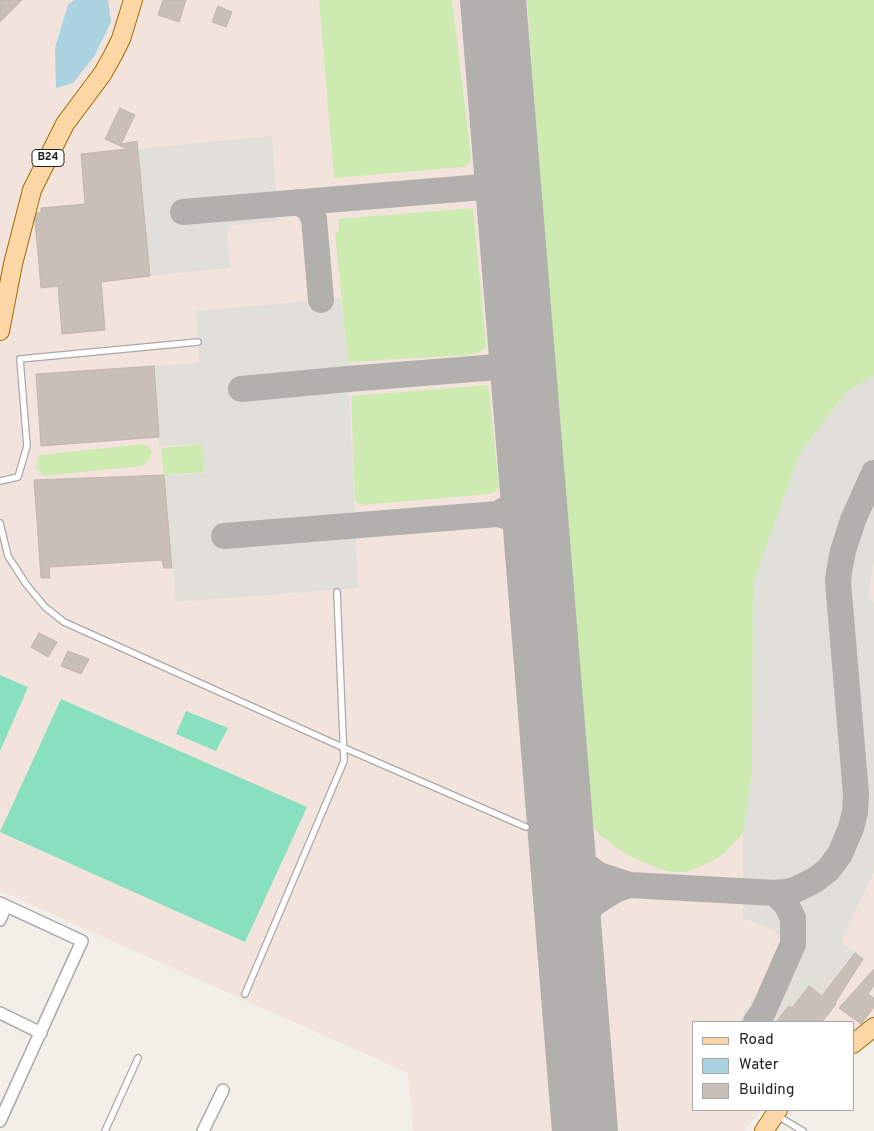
<!DOCTYPE html>
<html>
<head>
<meta charset="utf-8">
<style>
  body { margin:0 }
  #map { position:relative; width:874px; height:1131px; overflow:hidden; background:#f2efe9; font-family:Overpass,sans-serif }
  canvas { display:block }
  .legend { position:absolute; left:692px; top:1021px; width:162px; height:90px; box-sizing:border-box; background:#fff; border:1px solid #a7a7a7; margin:0; padding:6px 9px; list-style:none; font-size:15px; color:#222 }
  .legend li { display:flex; align-items:center; gap:10px; height:25px }
  .legend b { width:25px; border:1px solid #a7a7a7 }
</style>
</head>
<body>
<div id="map">
<canvas width="874" height="1131"></canvas>
<ul class="legend">
<li><b style="height:6px;background:#fcd6a4"></b>Road</li>
<li><b style="height:14px;background:#aad3df"></b>Water</li>
<li><b style="height:14px;background:#c7bfb8"></b>Building</li>
</ul>
</div>
<script>
const g = document.querySelector('canvas').getContext('2d');
g.lineJoin = 'round';
function fill(path, color) { g.fillStyle = color; g.fill(path, 'evenodd'); }
const shape = rows => new Path2D(rows.map(r => 'M' + r).join(''));
function strokePath(path, color, width, dash) { g.strokeStyle = color; g.lineWidth = width; g.lineCap = dash ? 'butt' : 'round'; g.setLineDash(dash || []); g.stroke(path); }
function write(font, color, halo, rows, align = 'center') {
  g.font = font + ' Overpass,sans-serif'; g.lineWidth = 4; g.setLineDash([]); g.textBaseline = 'middle'; g.strokeStyle = halo; g.fillStyle = color; for (const [text, x, y, turn = 0] of rows) {
    g.save(); g.translate(x, y); g.rotate((+turn || 0) * Math.PI / 180); g.textAlign = isNaN(turn) ? turn : align; if (halo) g.strokeText(text, 0, 0); g.fillText(text, 0, 0); g.restore();
  }
}
fill(shape([
  [0,0,874,0,874,1023,853,1038,853,1022,693,1022,693,1110,761,1110,744,1131,413,1131,408,1073,0,891]
]), '#f3e3dd');
fill(shape([
  [272,136,278,221,233,225,227,233,230,268,150,276,137,149],
  [341,298,348,362,358,588,176,602,165,475,205,473,202,444,159,446,154,366,199,363,196,311],
  [874,375,874,561,868,594,874,603,874,872,841,942,855,953,822,996,809,986,792,1008,789,1006,776,1022,740,1022,743,1014,792,944,773,930,743,918,743,833,752,772,753,583,800,453,845,393]
]), '#e1dfda');
fill(shape([
  [319,0,452,0,471,156,469,163,464,167,334,178],
  [527,0,874,0,874,375,845,393,800,453,753,583,752,772,743,833,726,852,713,861,687,872,672,872,662,870,627,855,600,835,588,821],
  [473,208,486,347,478,353,468,355,348,362,335,233,339,232,338,219],
  [488,385,499,486,495,491,490,494,360,505,355,500,351,396],
  [143,444,149,447,152,453,148,462,142,466,43,476,36,467,37,460,40,455],
  [202,444,204,472,164,475,161,448]
]), '#cdebb0');
fill(shape([
  [0,675,28,687,0,751],
  [61,699,307,807,245,942,0,832],
  [186,711,228,728,216,751,176,734]
]), '#88e0be');
fill(shape([
  [74,0,108,0,111,22,95,55,73,83,56,88,55,48,68,5]
]), '#aad3df');
strokePath(shape([
  [297,202,309,208,314,219,321,300],
  [183,212,507,185],
  [241,389,348,379,522,365],
  [497,514,510,517,521,524,530,534,537,553],
  [224,536,497,514,518,503,526,491,531,471],
  [559,815,566,839,573,852,581,862,599,875,630,885],
  [571,961,574,930,579,918,596,902,617,889,630,885,775,893,785,892,795,890,815,880,828,870,840,854,851,828,855,812,856,794,838,582,839,572,843,551,853,520,874,473],
  [756,1022,763,1012,793,944,793,918,786,904,775,893]
]), '#b1b0ac', 26);
strokePath(shape([
  [493,0,585,1131]
]), '#b1b0ac', 66);
const building = shape([
  [0,0,22,0,0,22,0,0],
  [163,0,186,0,179,22,158,15,163,0],
  [218,6,232,12,226,27,212,22,218,6],
  [120,108,135,115,121,144,137,141,150,276,101,282,105,330,62,334,58,286,41,288,35,221,37,213,41,212,41,208,85,204,81,154,127,149,105,139,120,108],
  [154,366,159,437,41,446,36,374,154,366],
  [164,475,172,568,164,568,162,560,49,567,50,578,41,578,34,480,164,475],
  [39,633,57,642,48,657,31,647,39,633],
  [68,651,89,659,81,674,61,666,68,651],
  [855,953,863,959,835,1003,836,1004,822,1022,776,1022,789,1006,792,1008,809,986,822,996,855,953],
  [874,969,874,985,868,994,874,998,874,1007,861,1024,839,1008,874,969]
]);
fill(building, '#c7bfb8');
strokePath(building, '#c4b6ab', 1);
const service = shape([
  [0,481,18,477,27,446,20,359,198,342],
  [0,523,8,556,26,584,45,607,64,622,342,747,526,827],
  [245,994,344,761,337,592],
  [776,1115,803,1131],
  [105,1131,138,1058]
]);
const minor = shape([
  [0,903,82,941,0,1121],
  [0,920,6,906],
  [0,1013,41,1033],
  [203,1131,223,1090]
]);
const primary = shape([
  [0,331,13,264,32,190,65,124,103,73,113,55,121,39,133,0],
  [853,1044,874,1027],
  [764,1131,778,1110]
]);
strokePath(service, '#a9a9a9', 8);
strokePath(minor, '#a9a9a9', 14);
strokePath(primary, '#a06b00', 20);
strokePath(service, '#fff', 5.5);
strokePath(minor, '#fff', 11);
strokePath(primary, '#fcd6a4', 18);
for (const [x, y, w] of [
  [48,158,32]
]) { const box = new Path2D(); box.roundRect(x - w / 2, y - 8.5, w, 17, 4); g.fillStyle = '#fff'; g.fill(box); strokePath(box, '#222', 1); }
write('bold 11px', '#222', null, [
  ["B24",48,158]
]);
</script>
</body>
</html>
